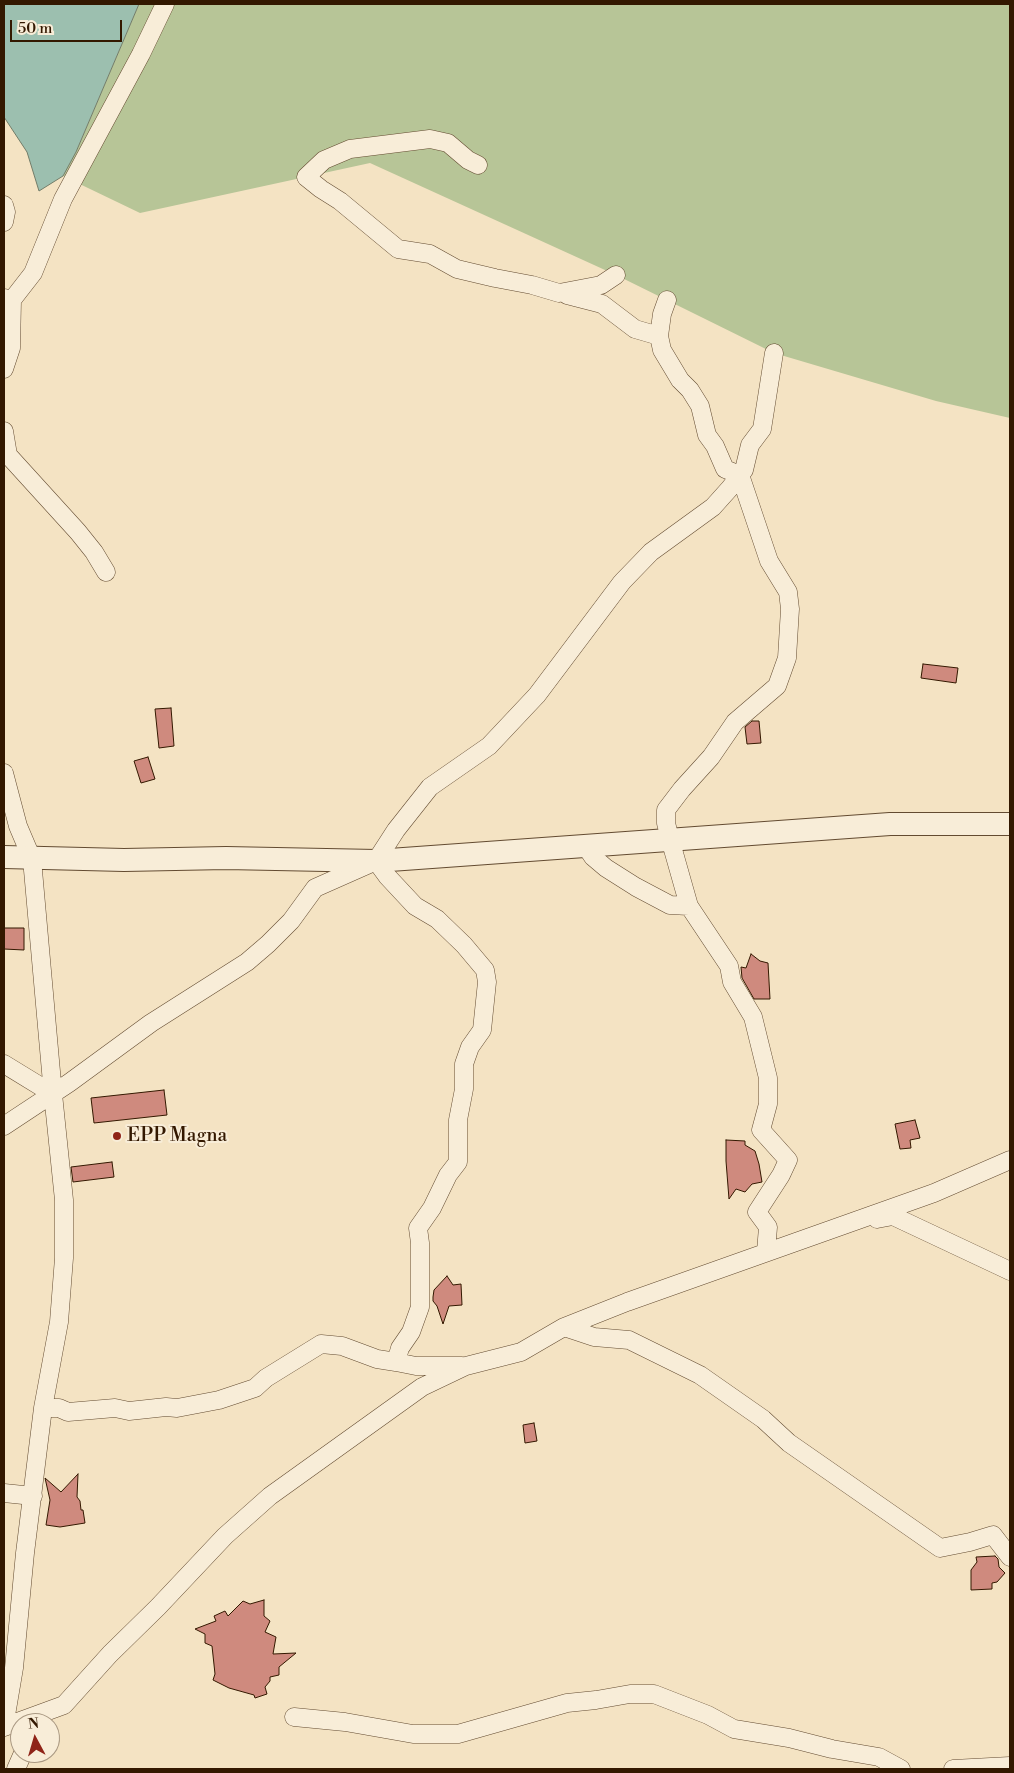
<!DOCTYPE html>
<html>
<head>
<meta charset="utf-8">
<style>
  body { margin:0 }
  #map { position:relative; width:1014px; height:1773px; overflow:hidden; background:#f4e3c3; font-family:"Libre Bodoni",serif }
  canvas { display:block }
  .frame { position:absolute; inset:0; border:5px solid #331800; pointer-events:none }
  .north { position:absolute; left:10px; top:1713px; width:50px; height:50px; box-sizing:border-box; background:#f8edd8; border:1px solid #a99882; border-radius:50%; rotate:354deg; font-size:14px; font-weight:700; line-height:20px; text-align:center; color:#331800 }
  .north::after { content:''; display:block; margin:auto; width:18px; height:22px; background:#8f2418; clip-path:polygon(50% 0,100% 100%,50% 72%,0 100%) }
  .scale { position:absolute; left:10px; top:20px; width:112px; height:22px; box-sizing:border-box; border:2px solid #331800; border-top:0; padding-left:6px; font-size:15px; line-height:18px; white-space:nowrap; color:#331800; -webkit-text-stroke:4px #f8edd8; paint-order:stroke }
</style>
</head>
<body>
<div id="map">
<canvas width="1014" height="1773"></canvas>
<div class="frame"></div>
<div class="north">N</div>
<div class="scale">50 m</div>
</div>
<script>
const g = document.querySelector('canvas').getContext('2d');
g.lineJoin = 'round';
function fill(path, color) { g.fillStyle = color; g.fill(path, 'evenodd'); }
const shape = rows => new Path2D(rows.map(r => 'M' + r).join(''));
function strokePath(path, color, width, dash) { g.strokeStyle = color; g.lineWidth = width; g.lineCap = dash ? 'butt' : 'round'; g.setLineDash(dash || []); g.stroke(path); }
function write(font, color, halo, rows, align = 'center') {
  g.font = font + ' "Libre Bodoni",serif'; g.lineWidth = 4; g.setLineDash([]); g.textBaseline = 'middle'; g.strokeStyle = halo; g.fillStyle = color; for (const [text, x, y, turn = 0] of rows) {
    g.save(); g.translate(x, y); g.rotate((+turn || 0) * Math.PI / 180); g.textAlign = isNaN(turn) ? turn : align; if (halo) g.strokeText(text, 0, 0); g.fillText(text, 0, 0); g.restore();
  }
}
fill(shape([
  [139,4,1010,4,1010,418,936,401,774,353,616,275,370,163,140,213,63,176,76,152]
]), '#b7c597');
const water = shape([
  [4,4,139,4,76,152,63,176,39,191,27,152,4,117,4,4]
]);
fill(water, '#9cbfaf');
strokePath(water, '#727c69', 1);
const building = shape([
  [923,664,958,668,956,683,921,678,923,664],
  [171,708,174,746,159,748,155,709,171,708],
  [752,721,759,721,761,743,747,744,745,727,752,721],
  [148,757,155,779,141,783,134,761,148,757],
  [4,928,24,928,24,950,4,949,4,928],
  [751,954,760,961,768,963,770,999,754,999,742,978,741,967,746,968,751,954],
  [164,1090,167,1115,94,1123,91,1098,164,1090],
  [915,1120,920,1138,910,1140,911,1148,900,1149,895,1124,915,1120],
  [726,1140,745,1141,745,1145,755,1151,759,1164,762,1182,752,1184,745,1192,736,1189,729,1199,726,1161,726,1140],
  [112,1162,114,1177,73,1182,71,1167,112,1162],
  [447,1276,453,1285,461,1284,462,1305,449,1306,443,1324,437,1306,433,1301,433,1297,434,1290,447,1276],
  [534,1423,537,1441,525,1443,523,1425,534,1423],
  [78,1474,77,1497,80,1501,81,1510,83,1510,85,1523,60,1527,46,1525,50,1500,45,1478,61,1492,78,1474],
  [995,1556,998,1559,999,1567,1005,1573,997,1582,992,1583,992,1589,971,1590,971,1570,977,1562,976,1557,995,1556],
  [264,1600,264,1616,270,1621,265,1632,276,1637,273,1654,296,1653,279,1667,279,1675,270,1677,270,1681,265,1687,267,1694,255,1698,254,1695,229,1688,213,1680,215,1674,212,1646,205,1643,205,1634,195,1629,216,1621,214,1616,225,1611,228,1616,243,1601,250,1604,264,1600]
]);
fill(building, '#cf8a7e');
strokePath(building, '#331800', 1);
const minor = shape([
  [478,165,468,160,448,143,430,139,350,149,324,160,306,177,321,189,340,201,398,249,430,254,457,269,495,278,532,285,559,293,601,285,616,275],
  [4,205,6,212,4,222],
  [567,295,602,304,635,329,659,336],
  [4,298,12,300,33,273,63,199,141,54,165,4],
  [667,300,662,314,659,336,662,350,680,380,690,390,700,406,707,435,715,446,725,469,740,475,769,561,788,592,790,609,787,658,777,686,735,722,711,757,682,789,666,810,666,823,670,839,689,906,729,966,732,982,753,1017,768,1078,768,1104,761,1130,788,1160,781,1175,757,1212,768,1227,766,1252],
  [4,369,11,348,12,300],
  [4,431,8,455,78,532,94,552,106,572],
  [4,773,18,826,32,859,53,1094,64,1200,64,1258,59,1322,43,1408,25,1553,14,1668,4,1727],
  [585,845,593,857,606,868,636,887,670,905,689,906],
  [376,861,387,876,415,906,437,919,464,945,485,970,487,982,482,1030,470,1047,464,1064,464,1089,458,1120,458,1162,448,1175,432,1208,418,1228,420,1243,420,1307,411,1332,400,1348,396,1362,416,1366,462,1366],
  [4,1064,53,1094],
  [4,1126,69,1083,151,1023,247,962,268,944,291,921,315,888,376,861,396,830,430,787,489,746,537,695,622,582,651,552,713,507,730,488,744,470,750,445,762,429,774,353],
  [877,1219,893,1216,1010,1271],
  [564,1327,594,1337,629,1340,700,1375,763,1419,789,1443,940,1548,970,1542,993,1535,1010,1557],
  [43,1408,59,1408,68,1412,115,1408,129,1411,166,1407,177,1408,219,1400,255,1388,266,1378,321,1344,342,1346,377,1359,396,1362],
  [4,1493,33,1496],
  [294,1717,345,1722,413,1734,458,1734,567,1703,596,1700,630,1694,654,1694,708,1715,734,1729,789,1738,832,1749,879,1757,901,1769],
  [4,1727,64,1705,110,1654,158,1607,225,1536,270,1496,422,1387,466,1366,521,1352,564,1327,627,1302,934,1193,1010,1160],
  [16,1769,23,1753],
  [953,1769,1010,1766]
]);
const tertiary = shape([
  [4,857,124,860,226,858,376,861,890,824,1010,824]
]);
strokePath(minor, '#634b31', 19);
strokePath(tertiary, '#634b31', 24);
strokePath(minor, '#f8edd8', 18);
strokePath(tertiary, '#f8edd8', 22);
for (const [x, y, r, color] of [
  [117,1136,5,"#8f2418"]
]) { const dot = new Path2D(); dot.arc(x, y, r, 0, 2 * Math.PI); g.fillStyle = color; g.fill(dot); strokePath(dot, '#f8edd8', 2); }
write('19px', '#331800', '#f8edd8', [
  ["EPP Magna",127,1136]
], 'left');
</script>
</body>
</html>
